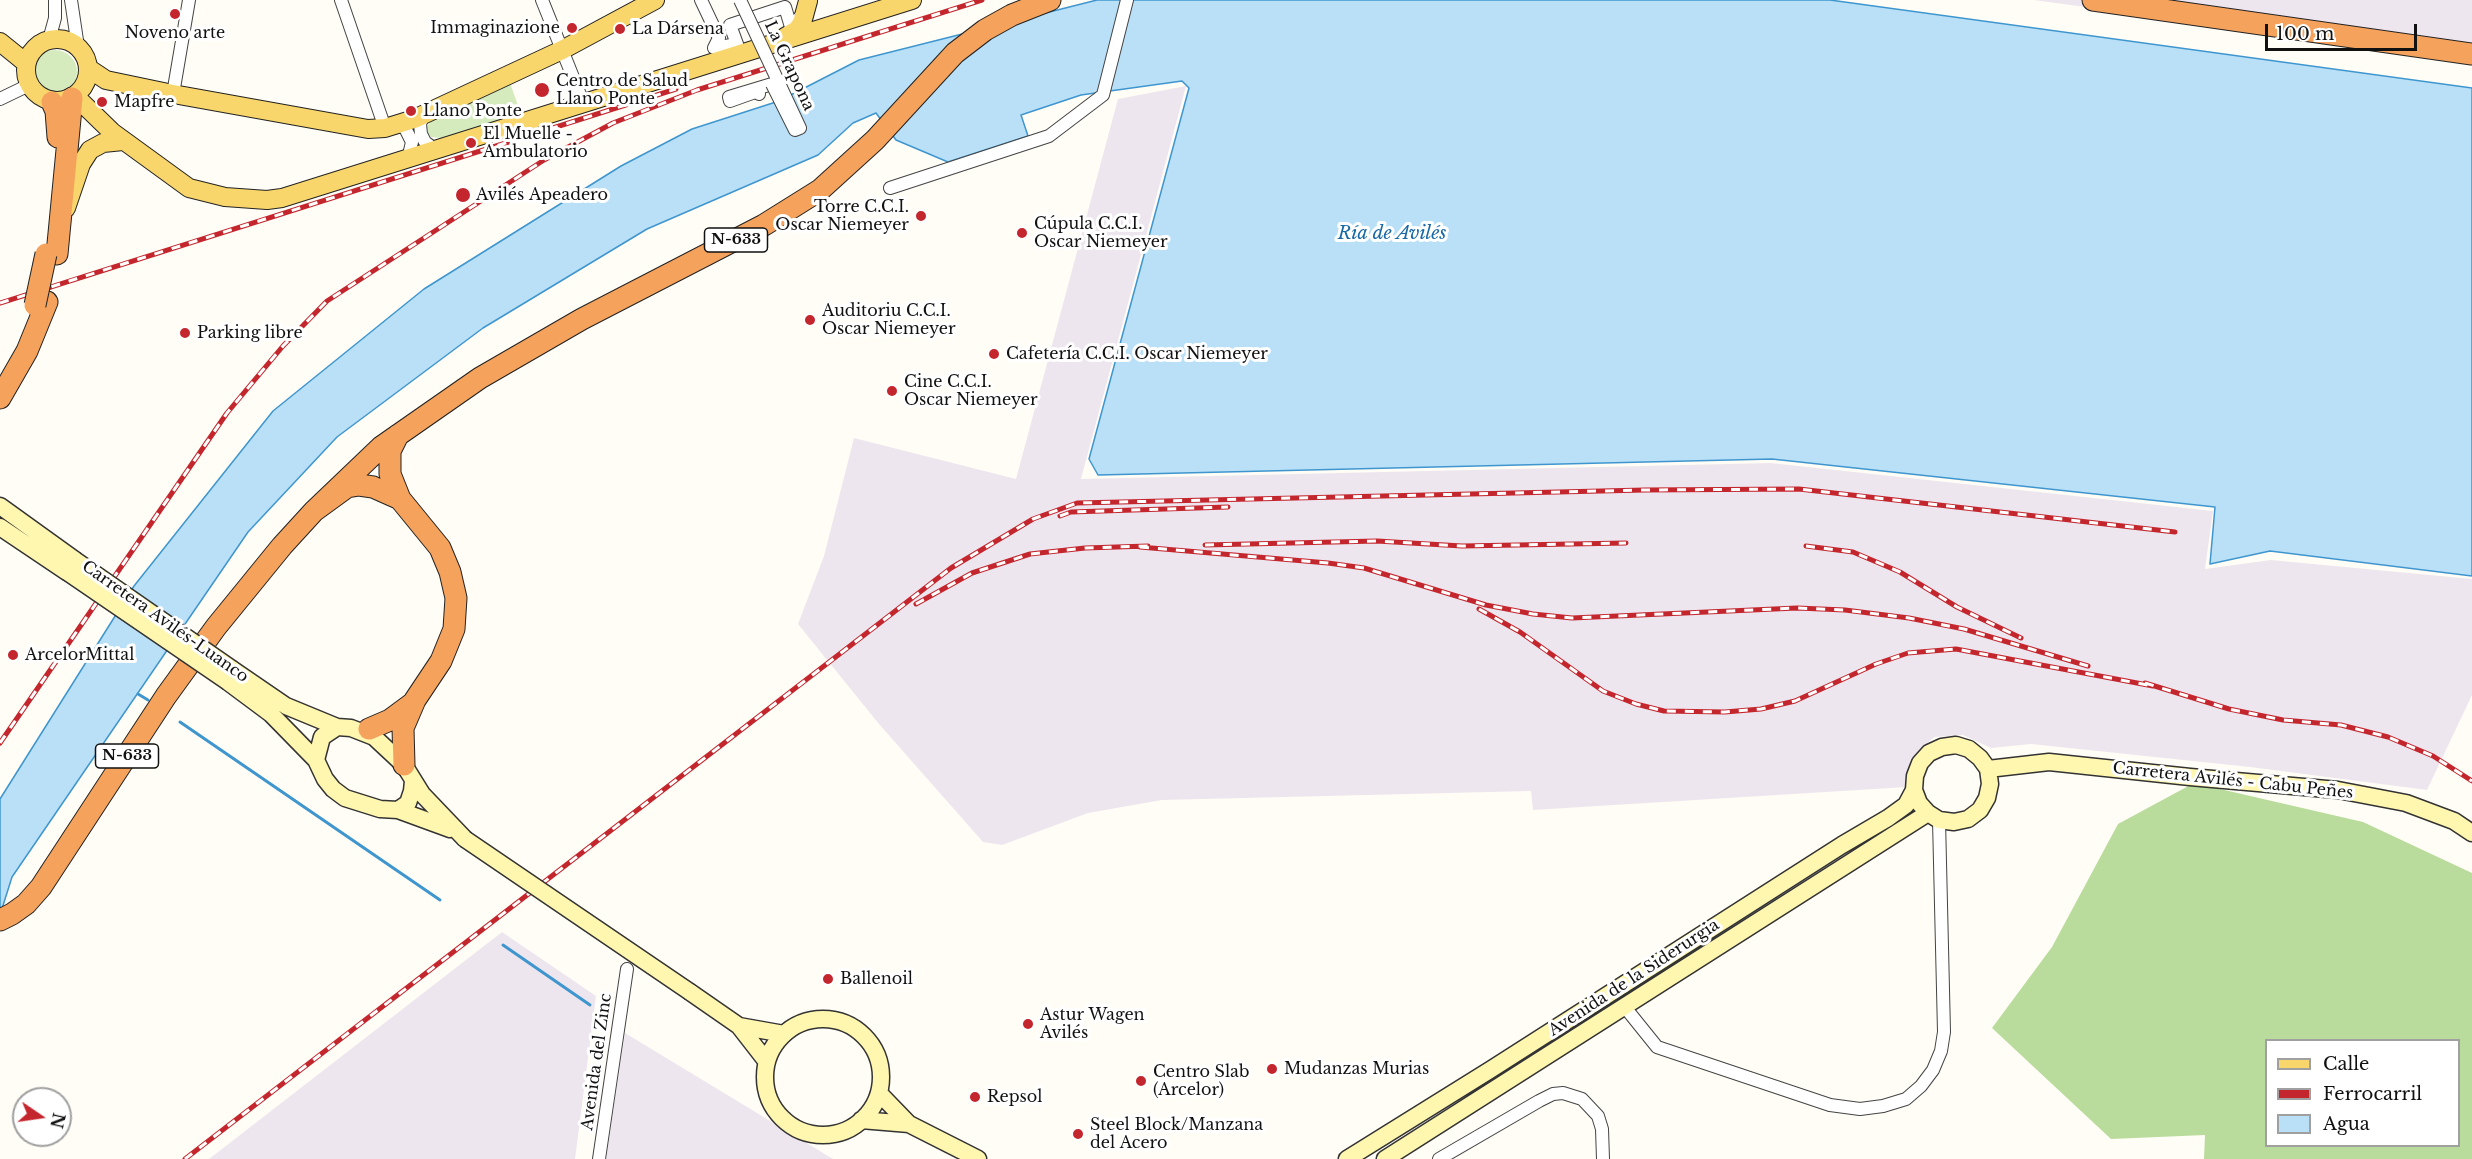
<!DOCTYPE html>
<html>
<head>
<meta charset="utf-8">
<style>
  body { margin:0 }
  #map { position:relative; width:2472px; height:1159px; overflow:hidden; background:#fffdf5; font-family:"Libre Baskerville",serif }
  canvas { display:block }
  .legend { position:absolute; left:2265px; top:1039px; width:195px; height:108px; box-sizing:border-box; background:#fff; border:2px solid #a0a0a0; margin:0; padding:8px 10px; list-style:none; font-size:18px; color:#111 }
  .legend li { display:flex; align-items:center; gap:12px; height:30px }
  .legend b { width:30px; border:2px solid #a0a0a0 }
  .north { position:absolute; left:12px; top:1087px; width:60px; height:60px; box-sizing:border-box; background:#fff; border:2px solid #a0a0a0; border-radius:50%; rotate:103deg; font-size:16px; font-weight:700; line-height:24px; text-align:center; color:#111 }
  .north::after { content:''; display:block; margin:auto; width:21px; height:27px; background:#c4262e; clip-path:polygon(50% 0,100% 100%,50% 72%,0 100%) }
  .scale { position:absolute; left:2265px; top:24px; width:152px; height:27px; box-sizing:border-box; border:3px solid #111; border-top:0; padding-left:8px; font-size:18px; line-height:21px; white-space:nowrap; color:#111; -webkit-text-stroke:4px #fff; paint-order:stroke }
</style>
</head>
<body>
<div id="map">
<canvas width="2472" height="1159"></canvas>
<ul class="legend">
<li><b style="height:8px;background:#f9d66b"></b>Calle</li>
<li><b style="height:8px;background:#c4262e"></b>Ferrocarril</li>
<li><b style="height:16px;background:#b9e0f7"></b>Agua</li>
</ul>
<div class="north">N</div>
<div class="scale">100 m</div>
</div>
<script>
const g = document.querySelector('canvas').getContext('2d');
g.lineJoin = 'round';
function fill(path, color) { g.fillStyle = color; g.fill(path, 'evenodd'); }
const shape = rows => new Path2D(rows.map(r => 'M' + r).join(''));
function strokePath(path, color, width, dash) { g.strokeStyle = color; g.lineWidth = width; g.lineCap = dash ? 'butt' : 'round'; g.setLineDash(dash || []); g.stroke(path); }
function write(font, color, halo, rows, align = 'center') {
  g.font = font + ' "Libre Baskerville",serif'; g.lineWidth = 6; g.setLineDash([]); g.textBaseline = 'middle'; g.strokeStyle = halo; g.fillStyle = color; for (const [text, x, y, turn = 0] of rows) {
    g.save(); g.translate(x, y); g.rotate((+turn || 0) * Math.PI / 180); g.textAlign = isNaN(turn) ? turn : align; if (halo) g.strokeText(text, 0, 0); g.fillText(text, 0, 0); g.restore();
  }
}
fill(shape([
  [2034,0,2472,0,2472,60],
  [1186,86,1081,479,1771,463,2213,511,2205,569,2271,560,2472,579,2472,695,2427,790,2250,767,2031,744,1991,748,1963,735,1934,737,1910,760,1907,787,1533,810,1531,791,1162,800,1088,813,1002,845,983,842,879,724,798,624,824,556,854,438,1016,479,1118,99],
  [502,932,596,996,575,1159,209,1159],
  [625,1033,833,1159,606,1159]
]), '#eee6ef');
fill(shape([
  '33 72a22 22 0 1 1 44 0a22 22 0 1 1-44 0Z',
  [510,83,521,114,441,138,431,137,428,133,427,126,431,121]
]), '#d5ebbd');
fill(shape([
  [2194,783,2363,822,2472,873,2472,1159,2204,1159,2205,1135,2111,1139,1992,1028,2052,947,2118,824],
  [2266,1040,2458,1040,2458,1146,2266,1146]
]), '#b9dc9c');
const water = shape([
  [1097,0,1830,0,2472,88,2472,576,2270,551,2210,564,2215,507,1772,459,1098,475,1089,459,1189,88,1182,81,1081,95,1021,115,1028,136,948,162,896,140,876,113,853,123,818,155,647,229,483,328,337,437,248,532,12,877,0,915,0,799,134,586,273,411,424,289,621,166,692,129,779,101,859,60,1097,0]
]);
fill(water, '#b9e0f7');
strokePath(water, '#3f96cf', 1.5);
strokePath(shape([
  [138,694,148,700],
  [180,722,440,900],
  [503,945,590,1005]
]), '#3f96cf', 3);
const street = shape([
  [71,0,78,47],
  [341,0,385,128],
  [542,0,583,102],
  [701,0,719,38,714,48,737,44,730,25,785,7,791,27,800,17],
  [49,40,55,18,55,0],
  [173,94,189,0],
  [759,94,758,91,730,101,729,97,772,84],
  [0,99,29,85],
  [424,114,420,124,421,134,425,142,436,150],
  [397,125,405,128,412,142,408,159],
  [890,188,1049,136,1103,95,1127,0],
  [1624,1006,1657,1047,1830,1105,1860,1109,1883,1106,1906,1099,1921,1086,1933,1070,1941,1051,1944,1032,1939,820],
  [599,1159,627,969],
  [1439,1159,1539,1101,1553,1094,1563,1093,1582,1099,1598,1116,1602,1129,1603,1159]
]);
const secondary = shape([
  [0,506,75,560],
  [0,527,67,572],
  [232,669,286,706,337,727],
  [228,682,271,714,316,760],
  [1988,769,2049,762,2190,777,2338,790,2406,803,2454,821,2472,833],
  [413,781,412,791,408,803,398,810,380,809,345,798,333,789,325,779,316,760,322,737,337,727,351,728,374,737,404,765,422,794,465,839],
  [398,810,450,829],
  [690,992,739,1026,767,1062],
  '765 1077a58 58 0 1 1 116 0a58 58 0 1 1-116 0Z',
  [739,1026,784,1034],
  [879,1093,909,1124,978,1159],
  [861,1120,909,1124],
  [1347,1159,1490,1070,1842,845,1888,818,1906,805,1914,790,1915,776,1920,763,1929,753,1942,747,1956,745,1969,749,1980,758,1988,769,1990,784,1987,798,1980,810,1968,819,1954,822,1939,820,1928,813,1919,803,1914,790],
  [1385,1159,1928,813]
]);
const primary = shape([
  [785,37,797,30,802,23,808,1],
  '26 70a31 31 0 1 1 62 0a31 31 0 1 1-62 0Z',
  [0,42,26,63],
  [88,68,106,80,173,94,368,129,385,128,414,119,562,50,655,0],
  [75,96,112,132,189,188,225,197,267,200,282,198,912,0],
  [66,208,81,164,90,150,103,143,123,141]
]);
const highway = shape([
  [2093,0,2472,54],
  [52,102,56,111,58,137],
  [57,254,72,98],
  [0,398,27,351,47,302],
  [398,435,390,451,390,474,400,499,440,548,450,572,456,598,454,629,441,661,415,700,403,728,404,765],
  [314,511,381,447,480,378,582,319,764,225,820,190,875,140,955,53,985,30,1012,15,1050,0],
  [369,729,390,720,413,703],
  [0,920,12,914,26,904,41,887,166,696,216,627,282,546,314,511,347,487,359,485,373,487,400,499]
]);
strokePath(street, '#444', 14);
strokePath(secondary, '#333', 19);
strokePath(primary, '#222', 20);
strokePath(highway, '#222', 23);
strokePath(street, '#fff', 12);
strokePath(secondary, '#fff6b0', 16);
strokePath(primary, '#f9d66b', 18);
strokePath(highway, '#f5a25d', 21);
const rail = shape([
  [0,303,676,89],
  [1060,516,1071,512,1228,507],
  [1205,545,1377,541,1462,546,1626,543],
  [1806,546,1853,552,1900,572,1957,607,2021,638],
  [1140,547,1328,563,1364,568,1486,605,1533,614,1572,618,1797,608,1845,610,1909,618,1964,629,2088,666],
  [916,604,972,573,1030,554,1085,548,1148,546],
  [1479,609,1520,632,1603,691,1636,704,1664,711,1725,712,1761,709,1795,701,1876,664,1908,653,1956,649,2153,686],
  [2145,683,2229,709,2283,720,2341,725,2388,737,2433,756,2472,781],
  [0,743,227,413,283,346,327,301,544,160,613,123,697,90,982,0],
  [185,1159,951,568,1033,519,1077,503,1645,490,1799,489,2175,532]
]);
strokePath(rail, '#c4262e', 5);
strokePath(rail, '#fff', 3, [9]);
const streetBridge = shape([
  [740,0,800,128,795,130,772,84]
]);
const secondaryBridge = shape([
  [75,560,232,669],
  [67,572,228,682],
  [465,839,690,992]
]);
const highwayBridge = shape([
  [35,305,46,254]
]);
strokePath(streetBridge, '#444', 14, []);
strokePath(secondaryBridge, '#333', 19, []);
strokePath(highwayBridge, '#222', 23, []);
strokePath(streetBridge, '#fff', 12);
strokePath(secondaryBridge, '#fff6b0', 16);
strokePath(highwayBridge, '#f5a25d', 21);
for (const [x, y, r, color] of [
  [175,14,6,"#c4262e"],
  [572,28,6,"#c4262e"],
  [620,29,6,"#c4262e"],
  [542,90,8,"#c4262e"],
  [102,102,6,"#c4262e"],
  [411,111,6,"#c4262e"],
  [471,143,6,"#c4262e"],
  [463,195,8,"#c4262e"],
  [921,216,6,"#c4262e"],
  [1022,233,6,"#c4262e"],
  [810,320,6,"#c4262e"],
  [185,333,6,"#c4262e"],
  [994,354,6,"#c4262e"],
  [892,391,6,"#c4262e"],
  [13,655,6,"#c4262e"],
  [828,979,6,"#c4262e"],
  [1028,1024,6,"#c4262e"],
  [1272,1069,6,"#c4262e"],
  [1141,1081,6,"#c4262e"],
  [975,1097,6,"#c4262e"],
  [1078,1134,6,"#c4262e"]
]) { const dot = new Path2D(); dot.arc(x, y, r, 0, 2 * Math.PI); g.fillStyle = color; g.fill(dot); strokePath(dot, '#fff', 2); }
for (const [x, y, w] of [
  [736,240,63],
  [127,756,63]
]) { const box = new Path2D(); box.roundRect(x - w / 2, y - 12, w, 24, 4.5); g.fillStyle = '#fff'; g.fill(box); strokePath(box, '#111', 1.5); }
write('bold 15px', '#111', null, [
  ["N-633",736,240],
  ["N-633",127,756]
]);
write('16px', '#111', '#fff', [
  ["Immaginazione",560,28,"right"],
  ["La Dársena",632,29],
  ["Noveno arte",175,33,"center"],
  ["Centro de Salud",556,81],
  ["Llano Ponte",556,99],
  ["Mapfre",114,102],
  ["Llano Ponte",423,111],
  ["El Muelle -",483,134],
  ["Ambulatorio",483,152],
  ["Avilés Apeadero",476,195],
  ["Torre C.C.I.",909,207,"right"],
  ["Oscar Niemeyer",909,225,"right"],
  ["Cúpula C.C.I.",1034,224],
  ["Oscar Niemeyer",1034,242],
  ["Auditoriu C.C.I.",822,311],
  ["Oscar Niemeyer",822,329],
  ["Parking libre",197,333],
  ["Cafetería C.C.I. Oscar Niemeyer",1006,354],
  ["Cine C.C.I.",904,382],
  ["Oscar Niemeyer",904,400],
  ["ArcelorMittal",25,655],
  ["Ballenoil",840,979],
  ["Astur Wagen",1040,1015],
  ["Avilés",1040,1033],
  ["Mudanzas Murias",1284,1069],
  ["Centro Slab",1153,1072],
  ["(Arcelor)",1153,1090],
  ["Repsol",987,1097],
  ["Steel Block/Manzana",1090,1125],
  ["del Acero",1090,1143]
], 'left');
write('16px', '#111', '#fff', [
  ["La Grapona",789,66,65],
  ["Carretera Avilés-Luanco",165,622,35],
  ["Carretera Avilés - Cabu Peñes",2233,781,6],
  ["Avenida de la Siderurgia",1634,978,-33],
  ["Avenida del Zinc",597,1062,-82]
]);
write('italic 18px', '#1768a6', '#fff', [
  ["Ría de Avilés",1392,234]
]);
</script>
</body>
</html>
